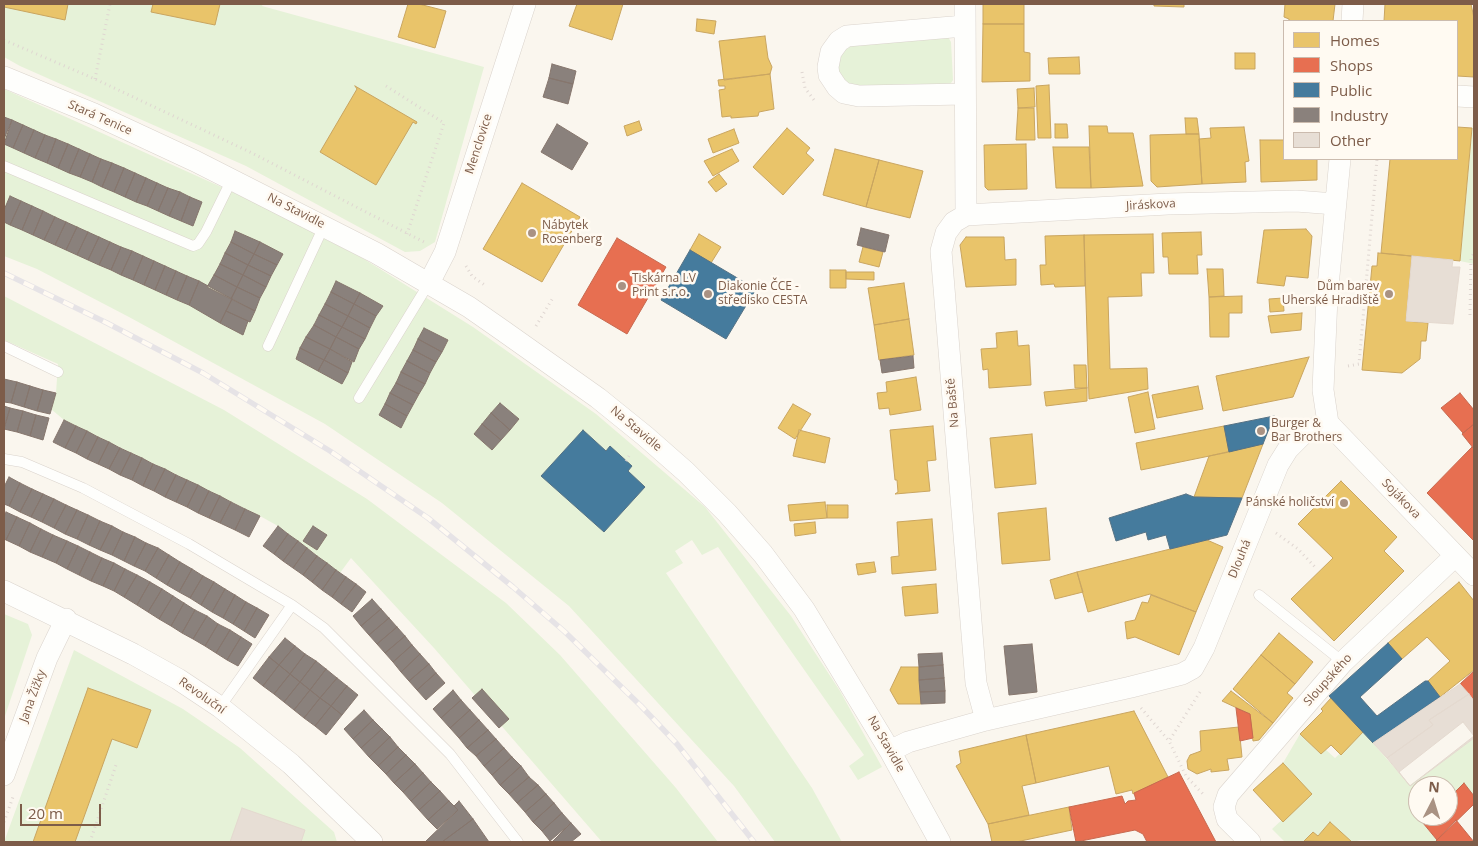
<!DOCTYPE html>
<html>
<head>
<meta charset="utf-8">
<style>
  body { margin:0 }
  #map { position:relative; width:1478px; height:846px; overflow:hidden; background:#faf6ee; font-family:"Open Sans",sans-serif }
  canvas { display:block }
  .frame { position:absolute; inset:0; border:5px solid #7d5c49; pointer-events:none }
  .legend { position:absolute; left:1283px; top:20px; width:175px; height:140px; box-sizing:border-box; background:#fffaf2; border:1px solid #cbbbae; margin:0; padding:6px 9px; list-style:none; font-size:15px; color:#7d5c49 }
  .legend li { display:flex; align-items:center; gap:10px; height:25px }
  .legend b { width:25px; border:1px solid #cbbbae }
  .north { position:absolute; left:1408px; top:776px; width:50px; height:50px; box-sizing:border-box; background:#fffaf2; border:1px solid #cbbbae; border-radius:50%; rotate:5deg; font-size:14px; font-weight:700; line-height:20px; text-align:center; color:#7d5c49 }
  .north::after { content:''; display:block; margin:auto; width:18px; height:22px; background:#a99283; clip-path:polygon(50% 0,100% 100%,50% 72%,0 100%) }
  .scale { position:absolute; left:20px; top:804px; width:81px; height:22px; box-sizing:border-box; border:2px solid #7d5c49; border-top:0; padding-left:6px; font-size:15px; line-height:18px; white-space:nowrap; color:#7d5c49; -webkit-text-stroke:4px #fffaf2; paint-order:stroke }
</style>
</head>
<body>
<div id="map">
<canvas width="1478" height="846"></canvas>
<div class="frame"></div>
<ul class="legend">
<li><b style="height:14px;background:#e9c46a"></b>Homes</li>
<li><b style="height:14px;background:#e76f51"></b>Shops</li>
<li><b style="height:14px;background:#457b9d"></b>Public</li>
<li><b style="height:14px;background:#8a817c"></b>Industry</li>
<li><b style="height:14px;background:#e7ded5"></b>Other</li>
</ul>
<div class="north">N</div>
<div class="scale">20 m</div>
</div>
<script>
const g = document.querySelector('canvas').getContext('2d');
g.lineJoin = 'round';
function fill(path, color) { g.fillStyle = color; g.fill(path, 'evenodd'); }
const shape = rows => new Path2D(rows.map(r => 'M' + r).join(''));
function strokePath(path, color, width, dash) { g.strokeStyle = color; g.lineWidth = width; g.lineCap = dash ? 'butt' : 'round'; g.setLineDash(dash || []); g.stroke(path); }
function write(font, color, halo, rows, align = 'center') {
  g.font = font + ' "Open Sans",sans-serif'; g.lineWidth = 5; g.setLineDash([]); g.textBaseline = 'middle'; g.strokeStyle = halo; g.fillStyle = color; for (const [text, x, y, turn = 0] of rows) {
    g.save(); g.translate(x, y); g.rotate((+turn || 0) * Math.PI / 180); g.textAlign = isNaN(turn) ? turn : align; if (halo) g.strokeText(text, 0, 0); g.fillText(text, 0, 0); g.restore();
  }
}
fill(shape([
  [4,4,263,4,262,6,484,67,435,242,420,251,405,252,246,166,20,66,4,57],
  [948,37,951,42,953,80,949,86,848,86,838,75,839,57,849,45],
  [4,89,248,199,364,259,473,327,596,414,705,507,791,616,840,691,882,767,858,780,849,766,864,755,718,547,702,555,692,540,675,551,683,563,666,573,812,788,842,842,775,842,734,786,569,606,442,503,325,424,129,317,37,269,4,256],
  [1474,112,1474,264,1460,261],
  [4,296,224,410,367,499,506,603,560,655,676,788,718,842,602,842,434,648,351,558,340,573,278,526,260,516,64,420,51,409,56,393,58,364,4,340],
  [4,614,28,624,32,635,4,719],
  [74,650,183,709,240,748,334,832,337,842,4,842],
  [1363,732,1410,785,1474,738,1474,796,1464,783,1448,799,1448,786,1418,786,1418,816,1430,816,1423,823,1437,840,1435,842,1361,840,1352,842,1330,822,1318,836,1312,832,1305,842,1285,842,1272,829,1310,794,1283,763,1300,734,1321,754,1325,749,1335,758]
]), '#e6f2d8');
const homes = shape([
  [4,4,68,4,65,20,4,7,4,4],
  [153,4,220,4,215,25,151,12,153,4],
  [408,4,419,4,446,11,435,48,398,37,408,4],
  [577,4,623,4,612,40,569,26,577,4],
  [983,4,1024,4,1024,24,983,24,983,4],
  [1154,4,1184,4,1184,7,1154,6,1154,4],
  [1285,4,1335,4,1333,21,1289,21,1289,19,1284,17,1285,4],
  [1385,4,1471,4,1474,18,1474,77,1457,76,1457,21,1384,21,1385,4],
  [697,19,716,21,714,34,696,31,697,19],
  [983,24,1024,24,1024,52,1030,53,1030,81,982,82,983,24],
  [765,36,768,58,772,67,770,74,724,80,719,41,765,36],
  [1235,53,1255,53,1255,69,1235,69,1235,53],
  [1079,57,1080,74,1049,74,1048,58,1079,57],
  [770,74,774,109,759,112,758,116,731,118,731,116,722,117,719,90,725,89,725,86,719,86,718,80,770,74],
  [1049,85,1051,138,1038,138,1036,86,1049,85],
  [355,86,417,122,416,124,413,122,376,185,320,152,357,89,355,86],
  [1034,88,1035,107,1018,108,1017,89,1034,88],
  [1018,108,1034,108,1035,140,1016,140,1018,108],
  [1185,118,1197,118,1199,134,1186,134,1185,118],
  [639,121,642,130,627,136,624,126,639,121],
  [1055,124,1067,124,1068,138,1055,138,1055,124],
  [1089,126,1107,126,1108,133,1133,133,1143,186,1091,188,1089,126],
  [1244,127,1249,161,1245,162,1246,182,1202,184,1199,139,1211,138,1210,128,1244,127],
  [1457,127,1472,128,1460,261,1381,253,1390,159,1457,159,1457,127],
  [787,128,810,148,806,153,814,160,783,195,753,167,787,128],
  [734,129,739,143,713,153,708,139,734,129],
  [1186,134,1199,134,1202,184,1157,187,1151,181,1150,135,1186,134],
  [1260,140,1284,140,1284,159,1317,159,1317,180,1261,182,1260,140],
  [1026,144,1027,189,988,190,985,187,984,145,1026,144],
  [1053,147,1089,147,1091,188,1056,188,1053,147],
  [732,149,739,161,713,176,704,161,732,149],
  [835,149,879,160,866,207,823,195,835,149],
  [879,160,923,171,910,218,866,207,879,160],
  [719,174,727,184,716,192,708,182,719,174],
  [522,183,580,217,542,282,483,249,522,183],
  [1306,229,1312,236,1308,278,1286,276,1284,286,1257,283,1264,230,1306,229],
  [1201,232,1202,255,1197,255,1198,274,1169,274,1168,257,1163,257,1162,233,1201,232],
  [699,234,721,247,711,263,690,250,699,234],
  [1153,234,1154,273,1141,273,1142,296,1108,297,1110,369,1147,368,1148,389,1089,399,1084,235,1153,234],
  [1084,235,1085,286,1055,287,1054,284,1041,285,1040,265,1046,265,1045,236,1084,235],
  [966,237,1004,237,1005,260,1016,259,1016,285,966,287,960,245,966,237],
  [863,247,883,252,879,267,859,262,863,247],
  [1378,253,1412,256,1406,321,1428,323,1426,341,1421,341,1420,359,1402,373,1362,370,1372,266,1377,266,1378,253],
  [1207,269,1223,269,1224,296,1209,297,1207,269],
  [830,270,846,270,846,288,830,288,830,270],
  [846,272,874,272,874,280,846,279,846,272],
  [904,283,909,319,874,325,868,288,904,283],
  [1242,296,1242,313,1229,313,1229,337,1210,337,1209,297,1242,296],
  [1283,298,1284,311,1270,312,1269,299,1283,298],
  [1302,313,1301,330,1271,333,1268,316,1302,313],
  [909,319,914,355,879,360,874,325,909,319],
  [1017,331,1018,346,1029,345,1031,385,989,388,988,369,983,370,981,349,997,348,996,333,1017,331],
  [1309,357,1293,397,1223,411,1216,376,1309,357],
  [1074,365,1086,365,1087,388,1075,388,1074,365],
  [916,377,921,410,890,415,889,408,879,409,877,393,887,392,886,382,916,377],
  [1198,386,1203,409,1157,418,1152,395,1198,386],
  [1087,388,1087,401,1046,406,1044,392,1087,388],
  [1148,392,1155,429,1135,433,1128,397,1148,392],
  [793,404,811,414,795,439,778,428,793,404],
  [933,426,936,460,927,461,930,491,895,494,898,492,897,480,895,480,890,430,933,426],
  [1224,426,1229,452,1141,470,1136,443,1224,426],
  [799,430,830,438,825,463,793,456,799,430],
  [1032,434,1036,484,995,488,990,438,1032,434],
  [1263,444,1242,498,1194,497,1209,456,1263,444],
  [1341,481,1397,537,1384,551,1404,571,1334,641,1291,599,1333,558,1298,524,1341,481],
  [825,502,827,518,790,521,788,505,825,502],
  [827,505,848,505,848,518,827,518,827,505],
  [1046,508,1050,560,1002,564,998,513,1046,508],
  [932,519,936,570,892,574,891,557,899,556,897,522,932,519],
  [815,522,816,533,795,536,794,524,815,522],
  [1207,540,1223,547,1196,612,1150,594,1088,612,1077,572,1207,540],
  [874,562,876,572,858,575,856,564,874,562],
  [1077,572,1083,592,1055,599,1050,580,1077,572],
  [1459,582,1474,601,1474,670,1440,697,1428,681,1450,661,1427,637,1402,659,1388,643,1459,582],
  [936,584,938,613,905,616,902,587,936,584],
  [1151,595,1196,612,1179,655,1135,637,1127,639,1125,622,1135,620,1142,602,1148,603,1151,595],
  [1279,633,1313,662,1295,684,1261,655,1279,633],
  [1261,655,1295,684,1287,693,1293,698,1273,723,1233,689,1261,655],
  [901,667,919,667,921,704,898,704,890,690,901,667],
  [88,688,151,710,137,748,112,739,75,842,33,842,88,688],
  [1231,691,1273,723,1259,740,1253,741,1250,714,1222,701,1231,691],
  [1331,698,1363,732,1341,755,1331,745,1321,754,1300,734,1323,711,1321,709,1331,698],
  [1134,711,1168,777,1133,794,1132,790,1116,794,1109,766,1036,783,1026,735,1134,711],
  [1239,727,1242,757,1227,759,1229,770,1211,772,1211,769,1197,774,1188,769,1187,761,1190,755,1201,751,1200,731,1239,727],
  [1026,735,1036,783,1022,786,1029,815,988,824,956,766,961,763,959,751,1026,735],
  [1283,763,1312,794,1283,822,1253,790,1283,763],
  [1069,807,1072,830,1016,842,992,842,988,824,1069,807],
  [1330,822,1352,842,1304,841,1313,832,1318,836,1330,822]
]);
fill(homes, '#e9c46a');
strokePath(homes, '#c9a560', 1);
const shops = shape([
  [617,238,666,267,627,334,578,305,617,238],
  [1460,393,1474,410,1474,424,1463,433,1441,408,1460,393],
  [1474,424,1474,449,1462,434,1474,424],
  [1472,447,1474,449,1474,541,1427,493,1472,447],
  [1474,671,1474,701,1460,684,1474,671],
  [1236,708,1250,714,1253,738,1240,741,1236,708],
  [1179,772,1216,842,1147,842,1143,834,1135,830,1076,842,1069,807,1122,796,1125,804,1128,801,1136,800,1134,793,1179,772],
  [1464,783,1474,796,1474,804,1437,840,1423,823,1430,816,1448,816,1448,799,1464,783],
  [1456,820,1474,842,1435,842,1437,840,1456,820]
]);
fill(shops, '#e76f51');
strokePath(shops, '#c7694f', 1);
const public = shape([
  [690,250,756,289,726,339,661,300,690,250],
  [1274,416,1263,444,1229,452,1224,426,1274,416],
  [583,430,606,451,610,446,632,466,628,471,645,487,604,532,541,476,583,430],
  [1186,494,1194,497,1242,498,1227,535,1170,549,1166,535,1148,540,1146,532,1116,541,1109,518,1186,494],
  [1388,643,1402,659,1360,697,1377,716,1425,681,1428,681,1440,697,1373,743,1329,696,1388,643]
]);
fill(public, '#457b9d');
strokePath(public, '#567284', 1);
const industry = shape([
  [552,64,576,71,573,84,549,78,552,64],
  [549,78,573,84,568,104,543,97,549,78],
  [4,117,12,120,4,139,4,117],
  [12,120,23,125,13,148,4,144,12,120],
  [557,124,588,143,572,170,541,152,557,124],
  [23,125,34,130,24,153,13,148,23,125],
  [34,130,45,135,35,158,24,153,34,130],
  [45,135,56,139,47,163,35,158,45,135],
  [56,139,68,144,58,168,47,163,56,139],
  [68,144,79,149,69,173,58,168,68,144],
  [79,149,90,154,80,177,69,173,79,149],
  [90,154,101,159,92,182,80,177,90,154],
  [101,159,112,163,102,187,92,182,101,159],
  [112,163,124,168,114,192,102,187,112,163],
  [124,168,135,173,125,197,114,192,124,168],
  [135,173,146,178,136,202,125,197,135,173],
  [146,178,157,183,147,206,136,202,146,178],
  [157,183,168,188,158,211,147,206,157,183],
  [168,188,180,192,169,216,158,211,168,188],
  [180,192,190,197,181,221,169,216,180,192],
  [10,196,21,201,10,225,4,222,4,210,10,196],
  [190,197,202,202,193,226,181,221,190,197],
  [21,201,32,206,22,230,10,225,21,201],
  [32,206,43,211,33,235,22,230,32,206],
  [43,211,55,217,44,240,33,235,43,211],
  [55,217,66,222,55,245,44,240,55,217],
  [66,222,77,227,66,250,55,245,66,222],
  [77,227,88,232,77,255,66,250,77,227],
  [861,228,889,235,885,252,857,245,861,228],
  [235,231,260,242,254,254,231,242,235,231],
  [88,232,99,237,88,260,77,255,88,232],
  [99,237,110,242,99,265,88,260,99,237],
  [110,242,121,247,111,270,99,265,110,242],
  [231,242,254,254,248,265,225,253,231,242],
  [260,242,283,254,277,265,254,254,260,242],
  [121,247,132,251,121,275,111,270,121,247],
  [132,251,143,256,133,280,121,275,132,251],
  [225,253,248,265,243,275,220,264,225,253],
  [254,254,277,265,271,276,248,265,254,254],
  [143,256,154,261,144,285,133,280,143,256],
  [154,261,165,266,155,290,144,285,154,261],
  [220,264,243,275,237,287,214,275,220,264],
  [248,265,271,276,266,287,243,275,248,265],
  [165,266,176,271,166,295,155,290,165,266],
  [176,271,187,276,177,300,166,295,176,271],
  [214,275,237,287,231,299,207,287,214,275],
  [243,275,266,287,260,298,237,287,243,275],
  [187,276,199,281,189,305,177,300,187,276],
  [199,281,232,299,220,323,189,305,199,281],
  [336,281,360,293,354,304,331,292,336,281],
  [237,287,260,298,255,311,231,299,237,287],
  [331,292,354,304,348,316,325,304,331,292],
  [360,293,383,306,376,316,354,304,360,293],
  [232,299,255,311,250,322,226,311,232,299],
  [325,304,348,316,342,327,319,315,325,304],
  [354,304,376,316,370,328,348,316,354,304],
  [226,311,248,321,243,335,220,323,226,311],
  [319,315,342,327,336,337,314,325,319,315],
  [348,316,370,328,365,339,342,327,348,316],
  [314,325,336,337,330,349,306,337,314,325],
  [342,327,365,339,359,349,336,337,342,327],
  [424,328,448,340,442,352,418,339,424,328],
  [306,337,330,349,324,360,300,348,306,337],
  [336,337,359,349,354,362,330,349,336,337],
  [418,339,442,352,436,362,413,350,418,339],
  [300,348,324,360,318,371,296,359,300,348],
  [330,349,352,362,348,373,324,360,330,349],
  [413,350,436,362,430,373,407,361,413,350],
  [913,356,914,368,882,373,880,360,913,356],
  [324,360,348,373,342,384,318,371,324,360],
  [407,361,430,373,425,384,401,372,407,361],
  [401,372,425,384,419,394,396,383,401,372],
  [4,379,17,382,11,403,4,402,4,379],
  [17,382,30,386,24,407,11,403,17,382],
  [396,383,419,394,413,405,390,393,396,383],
  [30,386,43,390,37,411,24,407,30,386],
  [43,390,56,393,50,414,37,411,43,390],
  [390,393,413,405,407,416,385,404,390,393],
  [500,403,519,419,510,430,491,413,500,403],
  [385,404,407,416,401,428,379,415,385,404],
  [4,406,10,408,4,428,4,406],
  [10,408,23,411,17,432,4,429,10,408],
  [23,411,36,415,30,436,17,432,23,411],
  [491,413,510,430,501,440,482,424,491,413],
  [36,415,49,418,43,440,30,436,36,415],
  [64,420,76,426,65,448,53,442,64,420],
  [482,424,501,440,492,450,474,434,482,424],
  [76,426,87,431,76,453,65,448,76,426],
  [87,431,98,437,87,459,76,453,87,431],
  [98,437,109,442,98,464,87,459,98,437],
  [109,442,120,448,109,469,98,464,109,442],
  [120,448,131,453,120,475,109,469,120,448],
  [131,453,142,458,132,480,120,475,131,453],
  [142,458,153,464,143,486,132,480,142,458],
  [153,464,165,469,154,491,143,486,153,464],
  [165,469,176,475,165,497,154,491,165,469],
  [176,475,187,480,176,502,165,497,176,475],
  [9,477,20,483,9,506,4,504,4,487,9,477],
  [187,480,198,485,187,507,176,502,187,480],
  [20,483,32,489,20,512,9,506,20,483],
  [198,485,209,491,198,513,187,507,198,485],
  [32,489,43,494,31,517,20,512,32,489],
  [209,491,220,496,209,518,198,513,209,491],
  [43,494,54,499,42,522,31,517,43,494],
  [220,496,231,502,220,523,209,518,220,496],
  [54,499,66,505,54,528,42,522,54,499],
  [231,502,245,509,235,530,220,523,231,502],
  [66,505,77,510,65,534,54,528,66,505],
  [245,509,260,516,249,537,235,530,245,509],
  [77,510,88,515,77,539,65,534,77,510],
  [6,512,17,517,6,540,4,539,4,517,6,512],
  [88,515,100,521,89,545,77,539,88,515],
  [17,517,30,523,19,546,6,540,17,517],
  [100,521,112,526,100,550,89,545,100,521],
  [30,523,41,529,30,552,19,546,30,523],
  [112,526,123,532,112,555,100,550,112,526],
  [278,526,288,534,274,554,263,546,278,526],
  [313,526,327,535,317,550,303,541,313,526],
  [41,529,53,535,42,557,30,552,41,529],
  [123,532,135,537,124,561,112,555,123,532],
  [288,534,298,541,283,561,274,554,288,534],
  [53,535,67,541,56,563,42,557,53,535],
  [135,537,146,543,134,566,124,561,135,537],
  [67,541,78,546,67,569,56,563,67,541],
  [298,541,307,548,293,568,283,561,298,541],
  [146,543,158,548,145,571,134,566,146,543],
  [78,546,90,552,79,575,67,569,78,546],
  [158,548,169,555,156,578,145,571,158,548],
  [307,548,317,556,303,575,293,568,307,548],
  [90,552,102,558,91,581,79,575,90,552],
  [169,555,180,562,167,585,156,578,169,555],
  [317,556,327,563,312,582,303,575,317,556],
  [102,558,114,563,103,586,91,581,102,558],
  [180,562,192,569,179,592,167,585,180,562],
  [114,563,125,569,114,591,103,586,114,563],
  [327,563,336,570,322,590,312,582,327,563],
  [125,569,137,575,124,597,114,591,125,569],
  [192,569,203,576,190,598,179,592,192,569],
  [336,570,346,577,332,597,322,590,336,570],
  [137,575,150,582,137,605,124,597,137,575],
  [203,576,214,582,201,605,190,598,203,576],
  [346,577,356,584,341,604,332,597,346,577],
  [150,582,162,589,148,612,137,605,150,582],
  [214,582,225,589,212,612,201,605,214,582],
  [356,584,366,592,352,612,341,604,356,584],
  [162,589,173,596,159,619,148,612,162,589],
  [225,589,235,595,223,618,212,612,225,589],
  [235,595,246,602,233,624,223,618,235,595],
  [173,596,184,603,171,626,159,619,173,596],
  [372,599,381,609,361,626,353,616,372,599],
  [246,602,257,608,244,631,233,624,246,602],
  [184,603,195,610,182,633,171,626,184,603],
  [257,608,269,615,255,638,244,631,257,608],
  [381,609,389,618,369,635,361,626,381,609],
  [195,610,207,616,193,639,182,633,195,610],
  [207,616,218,624,205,646,193,639,207,616],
  [389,618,397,627,377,644,369,635,389,618],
  [218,624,230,630,216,653,205,646,218,624],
  [397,627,405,636,385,653,377,644,397,627],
  [230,630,241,637,227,660,216,653,230,630],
  [405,636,412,645,393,662,385,653,405,636],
  [241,637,252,644,238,666,227,660,241,637],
  [285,638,295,646,279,665,269,657,285,638],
  [1032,644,1037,692,1009,695,1004,646,1032,644],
  [412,645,420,654,401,672,393,662,412,645],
  [295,646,305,654,290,674,279,665,295,646],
  [942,653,943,665,919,667,918,654,942,653],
  [305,654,316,661,300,682,290,674,305,654],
  [420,654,429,664,409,681,401,672,420,654],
  [269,657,279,665,263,686,253,678,269,657],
  [316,661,326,669,310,690,300,682,316,661],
  [429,664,436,673,417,690,409,681,429,664],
  [279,665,290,674,274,694,263,686,279,665],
  [943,665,944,678,919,680,919,667,943,665],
  [326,669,337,678,320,698,310,690,326,669],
  [436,673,445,683,426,700,417,690,436,673],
  [290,674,300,682,284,702,274,694,290,674],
  [337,678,347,686,331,706,320,698,337,678],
  [944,678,945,691,920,692,919,680,944,678],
  [300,682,310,690,294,710,284,702,300,682],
  [347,686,358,695,342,715,331,706,347,686],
  [482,689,509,719,499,728,472,698,482,689],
  [310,690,320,698,304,718,294,710,310,690],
  [453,690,461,700,441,718,433,709,453,690],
  [945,691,945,703,921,704,920,692,945,691],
  [320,698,331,706,315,726,304,718,320,698],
  [461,700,470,710,450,728,441,718,461,700],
  [331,706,342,715,326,735,315,726,331,706],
  [364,710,373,720,353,739,344,729,364,710],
  [470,710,479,720,459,738,450,728,470,710],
  [373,720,382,729,361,748,353,739,373,720],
  [479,720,488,730,467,748,459,738,479,720],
  [382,729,390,737,369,757,361,748,382,729],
  [488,730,496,739,476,756,467,748,488,730],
  [390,737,398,747,378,766,369,757,390,737],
  [496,739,504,748,484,766,476,756,496,739],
  [398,747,406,755,386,774,378,766,398,747],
  [504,748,512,757,492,775,484,766,504,748],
  [406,755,415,764,394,783,386,774,406,755],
  [512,757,521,766,500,785,492,775,512,757],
  [415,764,423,773,403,792,394,783,415,764],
  [521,766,529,777,509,794,500,785,521,766],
  [423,773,431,782,411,801,403,792,423,773],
  [529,777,538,785,517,803,509,794,529,777],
  [431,782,440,791,419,810,411,801,431,782],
  [538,785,546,794,525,812,517,803,538,785],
  [440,791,449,801,428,820,419,810,440,791],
  [546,794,554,803,533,822,525,812,546,794],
  [449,801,458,810,437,829,428,820,449,801],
  [459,801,473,819,442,842,425,842,458,810,454,806,459,801],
  [554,803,562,813,542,831,533,822,554,803],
  [562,813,571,823,550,841,542,831,562,813],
  [473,819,489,842,442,842,473,819],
  [571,823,581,834,571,842,552,842,571,823]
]);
fill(industry, '#8a817c');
strokePath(industry, '#86766d', 1);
const building = shape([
  [1412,256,1453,260,1452,267,1460,267,1453,324,1406,321,1412,256],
  [1460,684,1469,694,1429,720,1433,725,1387,758,1373,743,1460,684],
  [1469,694,1474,701,1474,738,1410,786,1387,758,1433,725,1429,720,1469,694],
  [1463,722,1474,736,1410,786,1399,772,1463,722],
  [242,808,305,830,301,842,230,842,242,808]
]);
fill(building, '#e7ded5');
strokePath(building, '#e4d9cf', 1);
const service = shape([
  [4,166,193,246,198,244,206,232,232,179],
  [4,346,58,372],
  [268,346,324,226],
  [359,398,429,283],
  [4,459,22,462,83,488,189,544,292,605,324,628,450,754,518,842],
  [1259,595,1343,662],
  [220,707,292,605]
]);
const minor = shape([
  [965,4,966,215],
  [1352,21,1353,4],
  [964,26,847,36,839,41,831,52,828,67,829,75,837,87,844,93,859,96,965,94],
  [4,77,94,114,195,161,376,253,469,307,502,330,598,398,645,436,686,472,727,513,763,554,804,609,890,751,940,842],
  [1457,96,1474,97],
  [1340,159,1327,297,1323,390,1328,423,1474,575],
  [429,283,445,252,525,4],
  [4,591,133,654,178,679,220,707,291,764,372,842],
  [986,720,976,683,941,251,946,233,954,222,966,215,1168,204,1296,201,1335,204],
  [890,751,908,742,986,720,1131,687,1182,674,1193,668,1204,648,1278,465,1288,449,1304,433,1328,423],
  [4,775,47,658,66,619],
  [1250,842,1227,819,1224,807,1228,795,1343,662,1455,556]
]);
strokePath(service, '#dad3cc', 11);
strokePath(minor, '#dad3cc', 22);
strokePath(shape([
  [4,40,95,79,252,153,424,242],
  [802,72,805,88,814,100],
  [95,79,110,4],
  [386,86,444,123,407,234],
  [466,266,472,276,486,286],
  [1470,315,1471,258,1474,253],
  [536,326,554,296],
  [1348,366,1359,364,1377,159],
  [626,461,629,456],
  [1276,533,1298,549,1315,567],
  [1200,692,1169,741,1186,776,1203,794],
  [1141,708,1169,741],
  [4,822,13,797],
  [90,842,116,765]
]), '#dfd6d1', 3, [1, 4]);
strokePath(service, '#fefefc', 10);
strokePath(minor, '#fefefc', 21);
const rail = shape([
  [4,273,107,323,203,373,330,451,428,518,513,587,565,632,641,706,677,744,754,842]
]);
strokePath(rail, '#e6e3e6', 5.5);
strokePath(rail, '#fffaf2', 4, [11]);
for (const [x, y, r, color] of [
  [532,233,5,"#a99283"],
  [622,286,5,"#a99283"],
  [708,294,5,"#a99283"],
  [1389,294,5,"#a99283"],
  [1261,431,5,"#a99283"],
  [1344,503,5,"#a99283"]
]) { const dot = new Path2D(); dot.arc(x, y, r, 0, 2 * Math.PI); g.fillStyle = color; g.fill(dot); strokePath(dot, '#fffaf2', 2); }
write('12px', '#7d5c49', '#fffaf2', [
  ["Stará Tenice",100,118,24],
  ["Menclovice",479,144,-72],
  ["Jiráskova",1151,205,-3],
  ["Na Stavidle",296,211,27],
  ["Na Baště",953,403,-95],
  ["Na Stavidle",636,429,40],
  ["Sojákova",1401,499,46],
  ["Dlouhá",1240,559,-68],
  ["Sloupského",1328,680,-48],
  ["Jana Žižky",33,696,-70],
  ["Revoluční",202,696,35],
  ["Na Stavidle",886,744,60]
]);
write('12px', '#7d5c49', '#fffaf2', [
  ["Nábytek",542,226],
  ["Rosenberg",542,240],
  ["Tiskárna LV",632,279],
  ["Print s.r.o.",632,293],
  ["Diakonie ČCE -",718,287],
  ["středisko CESTA",718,301],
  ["Dům barev",1379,287,"right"],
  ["Uherské Hradiště",1379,301,"right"],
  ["Burger &",1271,424],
  ["Bar Brothers",1271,438],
  ["Pánské holičství",1334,503,"right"]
], 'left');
</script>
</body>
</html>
